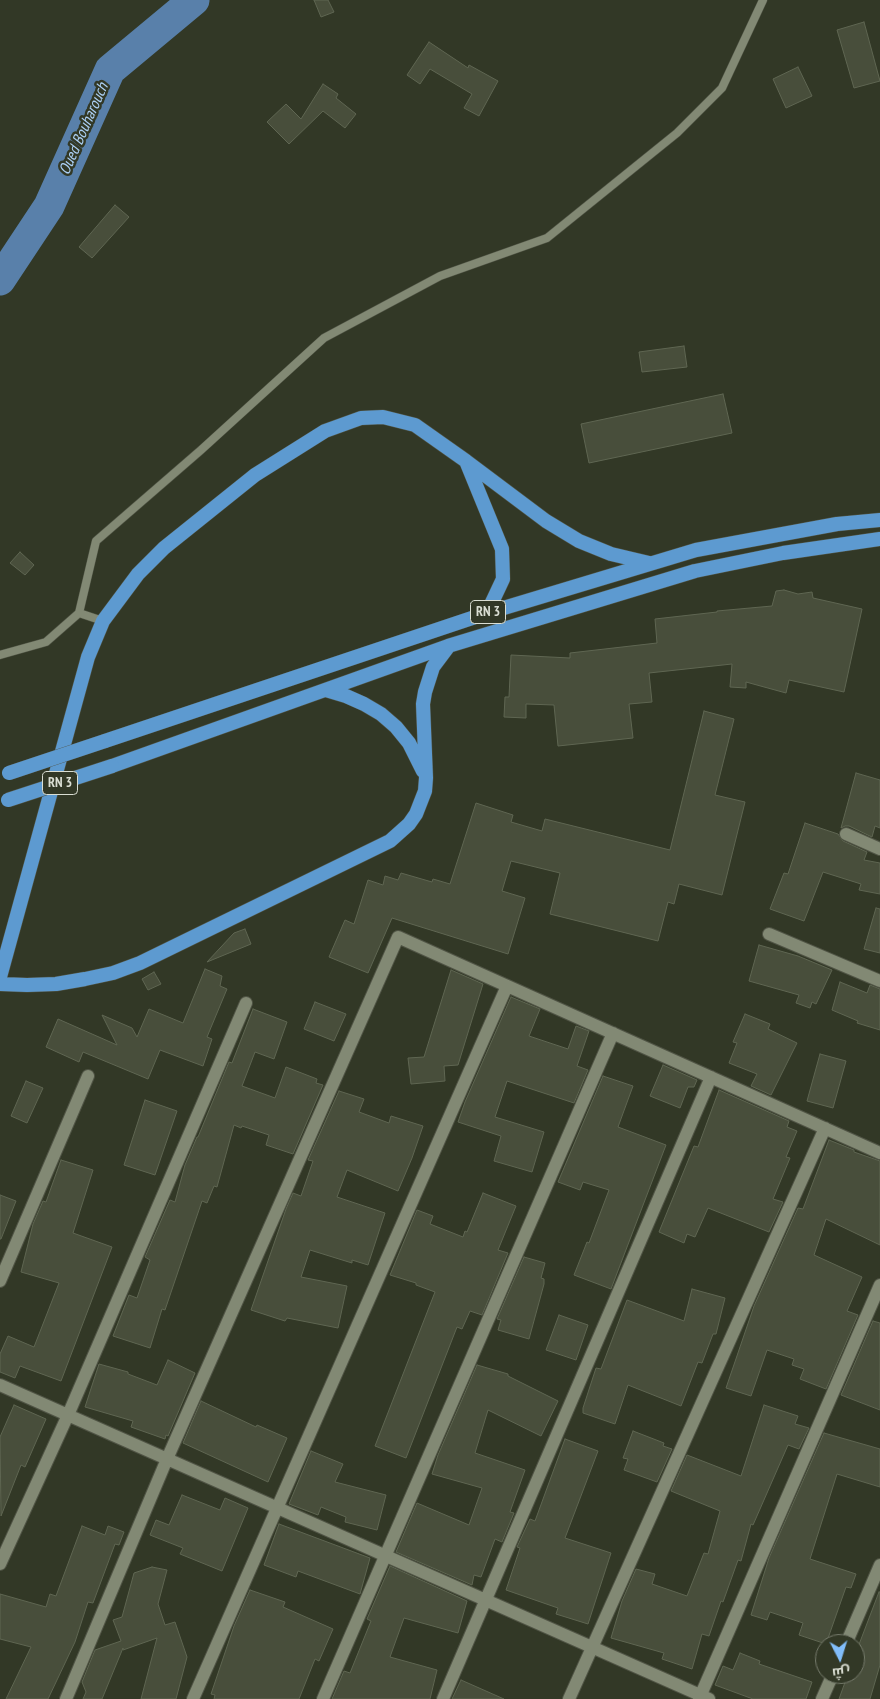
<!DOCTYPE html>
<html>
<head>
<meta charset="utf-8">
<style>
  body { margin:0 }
  #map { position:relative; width:880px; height:1699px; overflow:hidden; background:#323826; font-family:"PT Sans Narrow",Cairo,sans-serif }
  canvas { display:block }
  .north { position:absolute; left:815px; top:1634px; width:50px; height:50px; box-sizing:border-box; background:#323826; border:1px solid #757a6b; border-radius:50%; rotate:175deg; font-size:14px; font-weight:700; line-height:20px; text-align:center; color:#daded3 }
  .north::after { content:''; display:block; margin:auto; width:18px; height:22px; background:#81bdfa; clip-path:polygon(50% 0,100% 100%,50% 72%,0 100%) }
</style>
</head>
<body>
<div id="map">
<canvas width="880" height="1699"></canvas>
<div class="north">ش</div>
</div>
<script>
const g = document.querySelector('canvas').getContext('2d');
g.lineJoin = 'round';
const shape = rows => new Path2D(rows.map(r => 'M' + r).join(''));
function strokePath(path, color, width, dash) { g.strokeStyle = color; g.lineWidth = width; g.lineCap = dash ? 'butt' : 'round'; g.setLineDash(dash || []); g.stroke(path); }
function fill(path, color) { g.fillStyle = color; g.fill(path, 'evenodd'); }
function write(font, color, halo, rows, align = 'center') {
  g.font = font + ' "PT Sans Narrow",sans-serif'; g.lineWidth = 5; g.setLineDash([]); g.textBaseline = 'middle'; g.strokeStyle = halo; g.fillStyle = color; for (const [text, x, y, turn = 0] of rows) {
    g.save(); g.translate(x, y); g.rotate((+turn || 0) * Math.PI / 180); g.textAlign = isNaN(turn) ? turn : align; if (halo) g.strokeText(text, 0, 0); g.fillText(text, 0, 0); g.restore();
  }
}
strokePath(shape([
  [0,280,49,206,110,70,194,0]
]), '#5980aa', 31);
const building = shape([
  [314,0,328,0,334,12,321,17,314,0],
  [864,22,880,81,854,88,837,30,864,22],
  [429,42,468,68,469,65,498,81,479,116,464,108,472,94,430,69,420,84,407,75,429,42],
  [798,67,812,96,786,108,773,79,798,67],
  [323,84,338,94,336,98,356,114,345,128,323,111,289,144,267,122,286,104,301,119,323,84],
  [115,205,129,217,92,258,79,247,115,205],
  [684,346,687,367,642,372,639,352,684,346],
  [723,394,732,433,589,463,581,424,723,394],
  [20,552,34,565,25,575,10,563,20,552],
  [784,590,798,594,812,592,813,598,862,609,844,692,789,680,786,693,746,682,746,688,730,687,732,664,649,673,652,702,629,704,633,738,558,746,554,705,526,704,526,718,504,717,505,697,509,697,511,655,570,658,570,653,657,643,655,619,717,612,717,611,772,606,776,591,784,590],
  [704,711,734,719,715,795,745,802,722,895,679,884,674,904,668,902,658,941,550,914,560,873,511,861,502,891,525,898,508,954,392,918,368,973,329,957,345,920,354,924,368,880,383,885,385,876,398,880,401,873,432,882,433,879,450,884,476,803,513,815,511,822,542,831,545,819,670,850,704,711],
  [856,773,880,780,880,828,875,826,872,837,849,826,845,826,841,828,856,773],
  [805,823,838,834,843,841,867,852,864,860,880,863,880,894,859,890,861,884,823,872,804,921,770,909,784,873,788,874,805,823],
  [876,908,880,909,880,953,864,949,876,908],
  [245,929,251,944,207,962,234,933,245,929],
  [759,945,798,956,832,970,816,1004,812,1002,810,1008,796,1003,799,995,749,981,759,945],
  [205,969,222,976,220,986,227,989,207,1037,212,1039,203,1066,160,1050,148,1079,83,1052,79,1062,46,1047,58,1019,117,1045,102,1015,132,1028,137,1037,149,1009,183,1023,205,969],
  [451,970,483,984,458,1065,444,1066,445,1081,411,1084,408,1058,424,1057,451,970],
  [154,972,161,984,148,990,142,979,154,972],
  [840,982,867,993,870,985,880,989,880,1030,857,1023,858,1021,832,1010,840,982],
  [511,997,540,1009,529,1036,568,1049,576,1026,589,1031,577,1066,588,1070,574,1103,507,1081,495,1117,544,1132,532,1172,494,1161,501,1136,458,1122,465,1102,511,997],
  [315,1002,346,1014,334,1041,304,1029,315,1002],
  [253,1009,287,1022,274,1059,255,1052,242,1086,275,1098,286,1067,317,1079,316,1083,323,1085,293,1154,266,1145,269,1135,242,1126,241,1128,234,1125,217,1187,214,1186,207,1203,202,1201,165,1310,162,1309,150,1348,113,1336,129,1295,137,1298,150,1260,145,1257,170,1200,175,1202,185,1165,197,1137,198,1137,229,1062,232,1063,253,1009],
  [745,1014,770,1024,768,1029,797,1043,771,1095,751,1086,757,1074,729,1063,737,1043,733,1042,745,1014],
  [820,1054,846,1061,833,1108,807,1101,820,1054],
  [663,1065,697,1080,694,1087,688,1087,680,1108,650,1096,663,1065],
  [603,1076,633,1086,618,1127,666,1145,611,1289,574,1275,587,1242,589,1243,609,1190,583,1182,580,1190,558,1182,603,1076],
  [26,1081,43,1088,27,1123,11,1116,26,1081],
  [719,1090,789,1121,787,1127,797,1131,786,1157,790,1158,773,1199,783,1202,769,1232,708,1208,695,1237,687,1234,684,1243,659,1232,694,1146,698,1147,719,1090],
  [339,1091,364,1099,359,1112,389,1123,391,1116,423,1126,412,1158,398,1191,347,1170,337,1197,385,1213,368,1265,352,1260,352,1263,310,1250,301,1277,347,1286,338,1328,287,1318,285,1321,251,1310,286,1209,293,1193,301,1196,313,1161,308,1160,339,1091],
  [145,1100,177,1111,155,1175,124,1165,145,1100],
  [829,1140,854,1150,854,1152,880,1161,880,1245,826,1219,814,1255,862,1277,847,1311,858,1315,826,1389,800,1379,804,1369,792,1365,794,1359,767,1350,751,1396,726,1388,754,1306,798,1208,803,1209,829,1140],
  [61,1160,93,1170,73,1233,112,1247,61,1381,20,1366,15,1378,0,1372,0,1354,8,1336,34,1347,59,1283,21,1272,33,1224,43,1201,46,1202,61,1160],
  [483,1193,516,1206,498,1250,508,1253,482,1315,470,1311,462,1329,457,1327,406,1458,375,1446,435,1292,416,1285,416,1283,390,1275,417,1210,433,1216,430,1224,463,1237,465,1231,467,1232,483,1193],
  [0,1195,16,1201,1,1239,0,1239,0,1195],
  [524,1257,545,1263,541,1278,544,1279,544,1284,529,1339,498,1330,501,1320,497,1319,524,1257],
  [692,1289,725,1298,716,1334,713,1334,702,1363,698,1362,681,1406,628,1385,615,1424,583,1413,583,1408,596,1368,601,1369,627,1300,684,1321,692,1289],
  [559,1315,588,1325,576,1360,546,1350,559,1315],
  [873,1321,880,1323,880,1410,841,1395,873,1321],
  [168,1360,195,1373,168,1436,166,1435,165,1439,131,1427,133,1421,85,1407,99,1364,128,1372,128,1374,157,1385,168,1360],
  [477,1365,508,1374,508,1376,558,1401,541,1436,488,1410,475,1453,525,1470,510,1512,514,1513,502,1542,495,1539,481,1577,474,1575,472,1585,396,1552,417,1503,469,1525,482,1488,432,1474,438,1455,477,1365],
  [201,1401,256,1427,257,1425,287,1438,268,1482,183,1443,201,1401],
  [14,1405,46,1419,25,1467,21,1465,1,1516,0,1437,14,1405],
  [764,1405,798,1416,795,1424,809,1428,799,1449,788,1445,753,1525,751,1524,741,1561,738,1560,723,1602,721,1601,709,1636,702,1634,692,1669,662,1659,664,1653,611,1638,622,1601,636,1569,655,1574,652,1584,687,1596,704,1553,708,1554,720,1511,671,1491,687,1455,741,1476,764,1405],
  [633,1431,664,1443,663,1446,672,1449,657,1482,624,1470,628,1459,623,1458,633,1431],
  [824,1433,880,1449,880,1487,837,1474,810,1559,856,1574,851,1588,846,1587,826,1644,799,1635,803,1623,770,1612,767,1620,751,1615,769,1558,824,1433],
  [565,1439,598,1451,565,1538,611,1553,588,1624,556,1614,558,1608,506,1590,520,1548,517,1547,530,1519,535,1521,565,1439],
  [311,1451,343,1464,335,1482,386,1495,377,1530,345,1522,346,1517,321,1507,318,1515,289,1504,311,1451],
  [182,1495,220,1510,225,1498,248,1508,222,1571,180,1554,183,1548,150,1535,156,1520,169,1525,182,1495],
  [279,1524,370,1558,360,1594,298,1571,296,1577,264,1565,279,1524],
  [82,1526,105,1535,108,1526,124,1532,119,1545,115,1544,93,1603,88,1602,75,1642,48,1699,6,1699,31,1647,0,1639,0,1594,46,1607,50,1594,56,1596,82,1526],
  [390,1566,467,1601,458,1633,404,1618,390,1657,437,1670,430,1699,332,1699,344,1671,350,1673,371,1621,367,1619,390,1566],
  [152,1567,167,1570,158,1604,165,1625,175,1622,187,1657,176,1699,141,1699,157,1638,123,1650,123,1648,102,1699,83,1699,86,1692,82,1682,95,1650,121,1641,113,1620,122,1617,134,1573,152,1567],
  [250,1590,285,1602,283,1607,333,1629,319,1661,315,1659,299,1699,214,1699,215,1695,211,1694,234,1626,250,1590],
  [879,1592,880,1592,880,1665,870,1699,839,1699,848,1674,855,1674,855,1655,879,1592],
  [740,1653,760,1661,759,1664,812,1682,806,1699,753,1699,715,1685,723,1666,733,1670,740,1653],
  [461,1680,504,1699,452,1699,461,1680]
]);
fill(building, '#484e3b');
strokePath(building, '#5f6652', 1);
const service = shape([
  [79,613,103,621],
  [0,655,46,642,79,613,96,541,201,450,324,338,440,276,547,238,677,133,722,88,763,0]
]);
const minor = shape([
  [846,834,880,849],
  [769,934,880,981],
  [0,1281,88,1076],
  [0,1385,709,1699],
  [0,1564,68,1415,246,1003],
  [846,1644,880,1565],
  [66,1699,167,1459,398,937,880,1153],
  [193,1699,507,986],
  [323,1699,613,1033],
  [443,1699,711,1077],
  [569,1699,825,1128],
  [699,1699,880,1285],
  [822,1699,833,1674]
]);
const trunk = shape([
  [487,613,503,579,502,549,466,461,546,521,579,541,611,554,649,563],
  [326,690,346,696,364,704,381,714,396,727,409,743,423,771],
  [105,741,487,613,696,550,837,524,880,520],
  [112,766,448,646,695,571,783,553,880,539],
  [0,977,88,657,103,621,138,574,164,548,255,475,325,431,361,418,383,417,415,425,466,461],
  [0,984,27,985,56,984,85,979,113,973,140,963,390,841,409,824,416,814,425,791,426,778,423,704,425,692,433,667,448,647]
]);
strokePath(service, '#505445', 9);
strokePath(minor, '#505445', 14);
strokePath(trunk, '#505445', 15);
strokePath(service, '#828974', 8);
strokePath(minor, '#828974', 12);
strokePath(trunk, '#5d9ad0', 14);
const trunkBridge = shape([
  [9,773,105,741],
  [8,800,112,766]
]);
strokePath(trunkBridge, '#505445', 15, []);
strokePath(trunkBridge, '#5d9ad0', 14);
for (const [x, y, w] of [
  [488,612,35],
  [60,783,35]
]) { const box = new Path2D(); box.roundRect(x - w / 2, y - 11.5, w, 23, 4); g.fillStyle = '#323826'; g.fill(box); strokePath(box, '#daded3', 1); }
write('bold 14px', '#daded3', null, [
  ["RN 3",488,612],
  ["RN 3",60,783]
]);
write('italic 16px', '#acd0f5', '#323826', [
  ["Oued Bouharouch",84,129,-66]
]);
</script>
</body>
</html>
